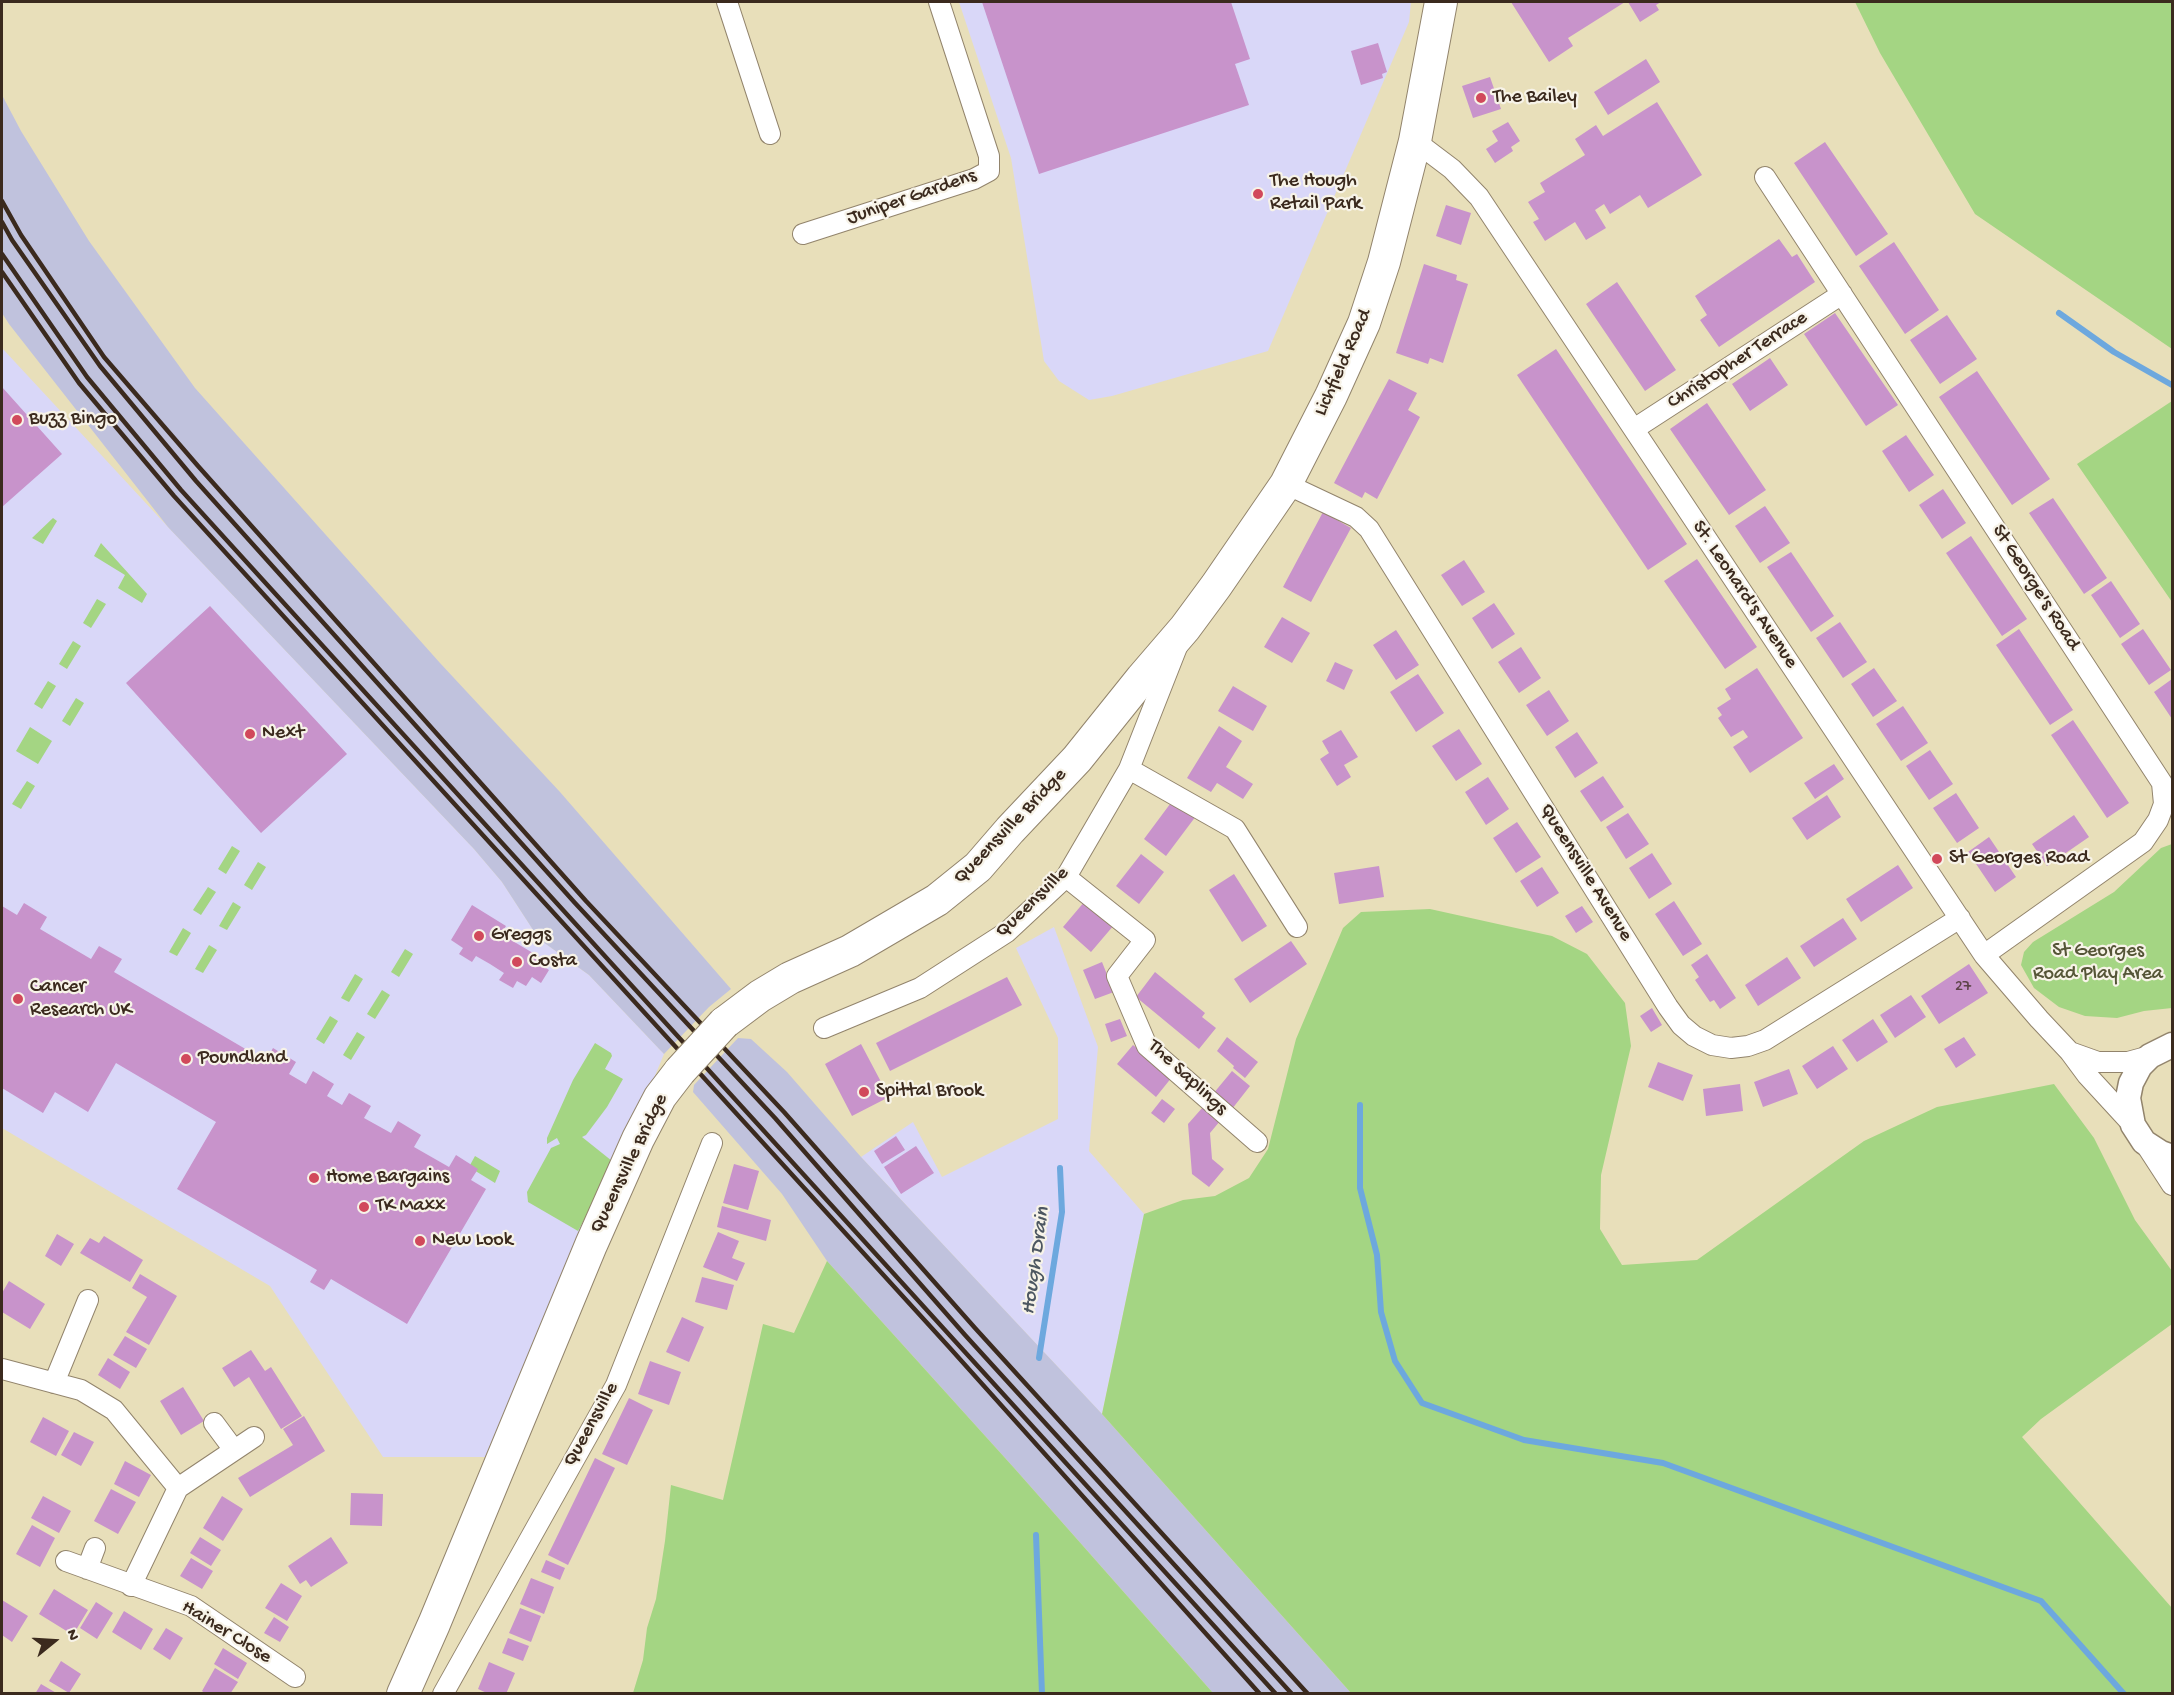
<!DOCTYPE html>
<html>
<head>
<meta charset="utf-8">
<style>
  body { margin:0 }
  #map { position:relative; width:2174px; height:1695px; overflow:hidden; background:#e8dfba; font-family:"Gochi Hand",sans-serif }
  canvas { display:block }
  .frame { position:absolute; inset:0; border:3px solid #3b2a1e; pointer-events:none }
  .north { position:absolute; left:24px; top:1611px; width:60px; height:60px; -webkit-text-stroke:4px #f7f3e8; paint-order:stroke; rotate:72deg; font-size:16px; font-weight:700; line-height:24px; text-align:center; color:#3b2a1e }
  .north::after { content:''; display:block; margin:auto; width:21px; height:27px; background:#3b2a1e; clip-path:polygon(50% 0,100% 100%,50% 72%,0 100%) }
</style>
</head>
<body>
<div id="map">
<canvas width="2174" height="1695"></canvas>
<div class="frame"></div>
<div class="north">N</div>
</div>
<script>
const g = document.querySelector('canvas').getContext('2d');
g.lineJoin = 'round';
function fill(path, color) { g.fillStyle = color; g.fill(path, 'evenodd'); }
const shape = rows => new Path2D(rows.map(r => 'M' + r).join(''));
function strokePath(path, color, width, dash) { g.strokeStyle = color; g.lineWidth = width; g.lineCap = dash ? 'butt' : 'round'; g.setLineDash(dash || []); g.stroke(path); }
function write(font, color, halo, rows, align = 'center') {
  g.font = font + ' "Gochi Hand",sans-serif'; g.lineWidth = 4.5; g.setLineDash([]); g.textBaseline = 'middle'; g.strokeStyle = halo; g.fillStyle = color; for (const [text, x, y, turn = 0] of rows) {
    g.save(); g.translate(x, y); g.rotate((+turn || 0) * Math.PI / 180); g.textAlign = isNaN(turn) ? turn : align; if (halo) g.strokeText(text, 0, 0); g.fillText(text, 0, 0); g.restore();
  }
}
fill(shape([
  [959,2,1411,2,1409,22,1268,351,1112,396,1089,400,1059,381,1044,361,1011,158],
  [2,348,168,527,474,849,502,882,539,939,589,975,664,1054,644,1102,580,1234,485,1457,383,1457,270,1286,2,1128],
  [1054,927,1098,1047,1089,1151,1144,1214,1102,1414,861,1157,913,1122,942,1177,1058,1119,1058,1038,1016,948]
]), '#d9d7f8');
fill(shape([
  [2,95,21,131,89,241,195,388,440,663,560,792,731,989,709,1007,664,1054,589,975,539,939,502,882,474,849,168,527,9,324,2,313],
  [738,1038,751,1039,787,1072,861,1157,1102,1414,1351,1693,1213,1693,1015,1469,827,1261,782,1194,693,1092,694,1085]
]), '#c0c2dd');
fill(shape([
  [1855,2,2172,2,2172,349,1975,214,1880,53],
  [2172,401,2172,602,2077,464],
  [53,518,57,521,43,544,32,538],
  [101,543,147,594,142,603,118,588,125,575,94,556],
  [97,599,106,604,91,628,83,623],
  [73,641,81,646,67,669,59,664],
  [48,681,56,686,42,709,34,704],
  [76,698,84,703,70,726,62,721],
  [30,727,52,741,38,764,16,751],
  [27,781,35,786,21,809,12,804],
  [2172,844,2172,1008,2144,1011,2117,1018,2085,1016,2059,1007,2034,988,2021,965,2024,952,2033,942,2114,892,2161,848],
  [232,846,240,851,226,874,218,869],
  [258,862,266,867,252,890,244,885],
  [208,887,216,892,201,915,193,910],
  [233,902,241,907,227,930,219,926],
  [1430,909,1552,936,1587,954,1625,1003,1631,1046,1601,1175,1600,1229,1622,1265,1697,1260,1864,1141,1937,1107,2054,1084,2094,1138,2135,1220,2172,1271,2172,1324,2041,1419,2022,1437,2172,1608,2172,1693,1351,1693,1102,1414,1144,1214,1183,1200,1215,1196,1249,1178,1268,1149,1296,1039,1343,928,1361,912],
  [183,928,191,933,177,956,169,952],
  [209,945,217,950,203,973,195,969],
  [405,949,413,954,399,977,391,972],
  [355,974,363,979,349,1002,341,998],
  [382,990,390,995,375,1019,367,1014],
  [330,1016,338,1021,324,1044,316,1039],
  [357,1032,365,1037,351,1060,343,1055],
  [595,1043,611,1053,612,1056,605,1069,623,1079,607,1107,586,1135,582,1137,612,1161,596,1198,578,1231,528,1202,527,1192,551,1148,560,1144,557,1138,547,1144,547,1138,573,1080],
  [475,1156,500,1171,495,1183,469,1167],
  [827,1261,1015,1469,1213,1693,633,1693,643,1660,647,1628,656,1599,665,1541,671,1485,723,1500,763,1324,794,1333]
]), '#a4d583');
strokePath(shape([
  [2059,313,2114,352,2172,385],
  [1360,1105,1360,1188,1377,1255,1381,1312,1395,1361,1422,1403,1524,1440,1663,1463,2041,1601,2124,1694],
  [1039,1358,1062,1212,1060,1168],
  [1036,1535,1042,1694]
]), '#6da8de', 6);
fill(shape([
  [982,2,1231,2,1250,59,1235,64,1249,105,1039,174],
  [1511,2,1546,3,1625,2,1568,38,1573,46,1549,62],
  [1628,2,1661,2,1656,5,1659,10,1640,22],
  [1378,43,1387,72,1382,74,1383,78,1361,85,1351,51],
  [1646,59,1660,82,1608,115,1594,92],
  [1490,77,1501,109,1473,118,1462,86],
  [1657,102,1702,175,1648,208,1640,195,1610,214,1604,204,1595,210,1606,228,1586,240,1575,222,1545,241,1533,222,1539,219,1528,202,1545,192,1540,183,1585,155,1575,139,1596,125,1603,136],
  [1508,122,1520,141,1511,147,1513,151,1495,163,1486,149,1498,141,1492,131],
  [1825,142,1888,234,1856,256,1794,163],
  [1446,205,1471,213,1461,245,1436,236],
  [1779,239,1792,257,1797,254,1815,282,1719,347,1700,320,1707,315,1695,296],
  [1894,242,1939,310,1905,334,1859,266],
  [1424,264,1457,275,1456,280,1468,284,1443,363,1430,358,1428,364,1396,353],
  [1617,282,1676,370,1645,391,1586,304],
  [1835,313,1898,405,1866,426,1804,334],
  [1947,315,1977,359,1940,384,1910,340],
  [1556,349,1687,544,1648,570,1517,375],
  [1770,358,1788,385,1750,411,1732,384],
  [1977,371,2050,479,2012,505,1939,397],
  [1389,379,1417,393,1408,410,1420,417,1377,499,1365,492,1362,498,1334,483],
  [2,387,62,454,2,507],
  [1707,403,1766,490,1729,515,1670,429],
  [1906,435,1934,475,1909,492,1882,451],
  [1943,489,1966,523,1942,539,1919,505],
  [2053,498,2107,578,2084,594,2029,513],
  [1765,506,1790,543,1760,563,1735,526],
  [1323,512,1351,528,1311,602,1283,587],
  [1971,536,2027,619,2002,636,1946,553],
  [1791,552,1834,616,1811,632,1767,567],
  [1697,559,1757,647,1725,669,1664,581],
  [1464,560,1485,592,1462,606,1441,575],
  [2111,581,2140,624,2120,638,2091,595],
  [1494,603,1515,634,1492,649,1472,618],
  [210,606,347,754,261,833,126,683],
  [1282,617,1310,633,1292,663,1264,647],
  [1840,622,1867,662,1843,678,1816,638],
  [2019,629,2073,710,2050,725,1996,645],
  [2143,629,2171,670,2149,685,2121,644],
  [1396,630,1419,665,1396,680,1373,645],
  [1521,647,1541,678,1519,693,1498,662],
  [1335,662,1353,670,1344,690,1326,681],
  [1757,668,1803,738,1750,773,1733,747,1748,737,1743,730,1731,737,1718,718,1722,715,1717,708,1731,699,1725,689],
  [1874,668,1897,701,1873,717,1851,684],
  [1418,674,1444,713,1416,732,1390,692],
  [2172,679,2172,719,2154,692],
  [1233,686,1267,706,1253,731,1218,711],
  [1549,690,1569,721,1547,736,1526,705],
  [1903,706,1928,743,1901,761,1876,724],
  [2073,720,2129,803,2107,818,2051,735],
  [1219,726,1242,741,1226,767,1253,784,1243,799,1217,783,1211,792,1187,778],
  [1459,729,1482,764,1456,781,1432,746],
  [1341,730,1358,757,1344,765,1351,777,1337,786,1320,759,1329,753,1322,741],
  [1577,732,1598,763,1575,778,1555,747],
  [1930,750,1953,784,1929,800,1906,766],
  [1834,764,1844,779,1815,799,1804,783],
  [1603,776,1624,807,1601,822,1580,791],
  [1488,777,1509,809,1486,825,1465,792],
  [1956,793,1979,828,1957,843,1933,808],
  [1827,795,1841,817,1807,840,1792,818],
  [1173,800,1196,816,1166,856,1144,839],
  [1628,813,1649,844,1626,859,1606,827],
  [2074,815,2089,837,2047,866,2032,844],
  [1517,822,1541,857,1516,873,1493,838],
  [1989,837,2016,877,1995,892,1968,852],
  [1652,853,1672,884,1649,899,1629,868],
  [1141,854,1164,872,1139,904,1116,886],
  [1898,865,1913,888,1861,922,1846,899],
  [1379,866,1384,897,1339,904,1334,873],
  [1542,867,1559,893,1537,907,1520,881],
  [1234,874,1267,926,1242,942,1209,890],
  [1085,901,1114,925,1091,952,1063,927],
  [1674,901,1702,944,1683,956,1655,914],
  [24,903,47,917,40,929,91,959,99,946,122,959,114,972,266,1061,273,1048,296,1062,289,1074,306,1084,313,1071,334,1084,327,1096,342,1105,349,1093,371,1106,364,1118,391,1133,398,1121,421,1135,414,1147,449,1167,456,1155,478,1169,471,1180,486,1189,407,1324,331,1279,324,1290,310,1282,317,1270,177,1189,216,1122,116,1063,88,1112,55,1092,43,1113,2,1088,2,906,17,915],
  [472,905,506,926,501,934,543,959,540,964,549,970,541,983,532,977,526,986,517,981,513,988,499,980,504,973,490,964,476,956,472,962,459,954,463,948,451,940],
  [1582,906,1593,922,1576,933,1565,916],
  [1843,918,1857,939,1814,967,1800,946],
  [1291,941,1307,964,1250,1003,1234,979],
  [1707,954,1736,998,1720,1009,1714,1000,1710,1002,1695,980,1699,977,1691,965],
  [1787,957,1801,978,1758,1006,1745,985],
  [1102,962,1114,992,1095,999,1083,970],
  [1969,964,1988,993,1939,1024,1921,996],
  [1155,972,1205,1013,1202,1017,1216,1028,1199,1049,1136,997],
  [1007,977,1022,1005,890,1071,876,1043],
  [1911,995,1926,1017,1895,1038,1880,1015],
  [1652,1008,1662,1025,1651,1032,1640,1016],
  [1120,1019,1127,1036,1111,1042,1105,1024],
  [1873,1019,1888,1042,1857,1062,1842,1040],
  [1227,1037,1258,1062,1245,1078,1233,1068,1234,1066,1217,1051],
  [1964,1037,1976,1055,1956,1068,1944,1049],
  [861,1044,889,1097,852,1116,825,1064],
  [1133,1045,1172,1077,1156,1097,1117,1064],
  [1833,1046,1848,1069,1817,1089,1802,1066],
  [1658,1062,1693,1075,1683,1101,1648,1087],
  [1789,1069,1798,1094,1763,1107,1754,1082],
  [1232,1071,1250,1086,1232,1109,1213,1094],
  [1740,1084,1743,1111,1706,1116,1703,1089],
  [1162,1099,1175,1109,1164,1123,1151,1113],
  [1203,1107,1220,1121,1210,1133,1212,1159,1224,1169,1209,1187,1192,1174,1188,1124],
  [896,1136,905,1150,882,1164,874,1151],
  [916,1146,934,1173,901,1194,884,1167],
  [734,1164,759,1171,748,1210,723,1203],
  [722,1206,771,1220,766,1241,717,1227],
  [718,1232,739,1241,732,1258,745,1263,737,1281,703,1267],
  [57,1234,74,1244,61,1266,45,1256],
  [104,1236,143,1260,130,1282,80,1253,90,1238,99,1243],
  [140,1274,177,1296,149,1345,126,1332,147,1297,132,1288],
  [702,1277,734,1285,727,1310,695,1302],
  [9,1281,45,1304,30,1329,2,1312,2,1293],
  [682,1317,704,1327,689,1362,666,1352],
  [125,1336,147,1349,136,1368,113,1355],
  [251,1350,265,1371,271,1367,302,1416,281,1429,249,1377,234,1387,222,1368],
  [108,1358,130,1372,120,1389,98,1375],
  [650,1361,681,1372,669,1405,638,1394],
  [183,1387,204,1421,181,1435,160,1401],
  [629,1398,653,1410,627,1465,602,1454],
  [304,1416,325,1451,250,1497,238,1478,293,1445,283,1429],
  [43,1417,69,1431,56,1456,30,1442],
  [74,1432,94,1442,81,1466,61,1455],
  [595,1458,615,1468,568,1565,548,1555],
  [125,1461,151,1475,139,1497,114,1484],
  [111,1489,136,1502,118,1534,94,1521],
  [351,1493,383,1494,382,1526,350,1525],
  [43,1496,71,1511,59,1533,31,1518],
  [222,1496,243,1509,223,1541,203,1528],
  [32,1525,55,1538,40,1567,16,1554],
  [200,1537,221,1550,211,1566,190,1553],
  [331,1537,348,1563,311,1587,306,1580,300,1584,288,1566],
  [191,1558,213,1571,202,1589,180,1576],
  [546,1560,565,1568,560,1580,541,1572],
  [531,1578,554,1587,544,1614,520,1604],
  [281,1583,302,1596,287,1621,265,1608],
  [54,1589,88,1610,73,1635,39,1614],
  [2,1600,28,1616,12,1642,2,1635],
  [96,1602,113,1613,97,1639,80,1628],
  [520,1608,541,1616,531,1642,509,1633],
  [124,1611,153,1629,141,1650,112,1632],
  [274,1617,289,1627,280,1642,264,1633],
  [166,1628,183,1638,170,1660,153,1649],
  [508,1638,529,1646,523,1661,502,1653],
  [223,1648,247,1663,238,1679,214,1664],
  [61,1661,81,1674,69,1693,49,1681],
  [489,1662,515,1673,506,1694,489,1694,478,1689],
  [215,1668,238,1682,230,1694,206,1694,202,1691],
  [41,1684,58,1694,35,1694]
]), '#c893cb');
const minor = shape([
  [727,2,770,134],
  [1415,141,1452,169,1479,197,1984,955,2039,1019,2070,1052,2087,1075,2133,1125],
  [1765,177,2162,783,2164,804,2158,820,2143,842,1984,955],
  [803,234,974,179,989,171,989,156,939,2],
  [1634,429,1842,294],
  [1286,484,1356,517,1369,529,1668,1007,1681,1025,1694,1036,1712,1045,1731,1048,1748,1046,1765,1040,1960,918],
  [1129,769,1235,829,1297,927],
  [1066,877,1145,940,1117,976,1147,1046,1257,1142],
  [824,1028,920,988,1007,932,1066,877,1129,769,1177,647],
  [2070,1052,2098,1062,2128,1062,2150,1056],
  [2146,1145,2172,1185],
  [2,1369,81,1390,114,1410,178,1488],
  [54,1383,88,1300],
  [214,1423,234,1450],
  [66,1561,191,1606,295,1677],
  [87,1569,95,1548],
  [131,1586,178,1488,254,1437],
  [443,1694,616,1385,712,1143]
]);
const tertiary = shape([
  [2172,1045,2150,1056,2140,1066,2131,1083,2128,1098,2133,1125,2144,1142,2161,1153,2172,1157]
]);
const trunk = shape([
  [724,1023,760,996,790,978,850,951,937,900,978,867,1010,830,1077,759,1142,678,1185,628,1216,586,1286,484,1331,396,1364,323,1384,262,1415,141,1441,2],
  [403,1694,434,1624,591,1245,638,1139,660,1097,680,1071]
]);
strokePath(minor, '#92846c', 22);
strokePath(tertiary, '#92846c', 27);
strokePath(trunk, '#92846c', 34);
strokePath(minor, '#fff', 20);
strokePath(tertiary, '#fff', 24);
strokePath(trunk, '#fff', 32);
strokePath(shape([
  [2,201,21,235,104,357,198,466,586,901,784,1112,975,1328,1308,1694],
  [2,222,12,240,100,366,196,481,575,903,775,1118,965,1335,1292,1694],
  [2,254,87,377,181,490,1276,1694],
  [2,272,79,383,174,496,949,1347,1260,1694]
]), '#3b2a1e', 4.5);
const trunkBridge = shape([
  [680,1071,724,1023]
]);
strokePath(trunkBridge, '#92846c', 34, []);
strokePath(trunkBridge, '#fff', 32);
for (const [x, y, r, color] of [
  [1481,98,6,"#d1495b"],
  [1258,194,6,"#d1495b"],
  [17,420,6,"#d1495b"],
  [250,734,6,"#d1495b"],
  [1937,859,6,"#d1495b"],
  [479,936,6,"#d1495b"],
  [517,962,6,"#d1495b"],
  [18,999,6,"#d1495b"],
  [186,1059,6,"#d1495b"],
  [864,1092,6,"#d1495b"],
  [314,1178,6,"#d1495b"],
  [364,1207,6,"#d1495b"],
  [420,1241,6,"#d1495b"]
]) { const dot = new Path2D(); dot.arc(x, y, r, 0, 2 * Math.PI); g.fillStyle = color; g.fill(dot); strokePath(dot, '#f7f3e8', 2); }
write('16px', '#5e4449', null, [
  ["27",1963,988]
]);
write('20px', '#3b2a1e', '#f7f3e8', [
  ["The Bailey",1493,98],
  ["The Hough",1270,182],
  ["Retail Park",1270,205],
  ["Buzz Bingo",29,420],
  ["Next",262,734],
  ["St Georges Road",1949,859],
  ["Greggs",491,936],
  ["Costa",529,962],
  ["Cancer",30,988],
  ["Research UK",30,1011],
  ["Poundland",198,1059],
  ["Spittal Brook",876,1092],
  ["Home Bargains",326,1178],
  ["TK Maxx",376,1207],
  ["New Look",432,1241]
], 'left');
write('20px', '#3b2a1e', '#f7f3e8', [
  ["Juniper Gardens",912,198,-19],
  ["Christopher Terrace",1738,361,-33],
  ["Lichfield Road",1344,363,-66],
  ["St George's Road",2035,588,57],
  ["St. Leonard's Avenue",1744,595,56],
  ["Queensville Bridge",1011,827,-46],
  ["Queensville Avenue",1585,873,58],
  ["Queensville",1033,903,-44],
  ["The Saplings",1187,1078,43],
  ["Queensville Bridge",630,1164,-64],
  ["Queensville",592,1425,-61],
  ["Hainer Close",226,1633,32]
]);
write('20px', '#555537', '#f7f3e8', [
  ["St Georges",2098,952],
  ["Road Play Area",2098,975]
]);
write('italic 21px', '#4c5661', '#f7f3e8', [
  ["Hough Drain",1037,1261,-82]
]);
</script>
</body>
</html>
